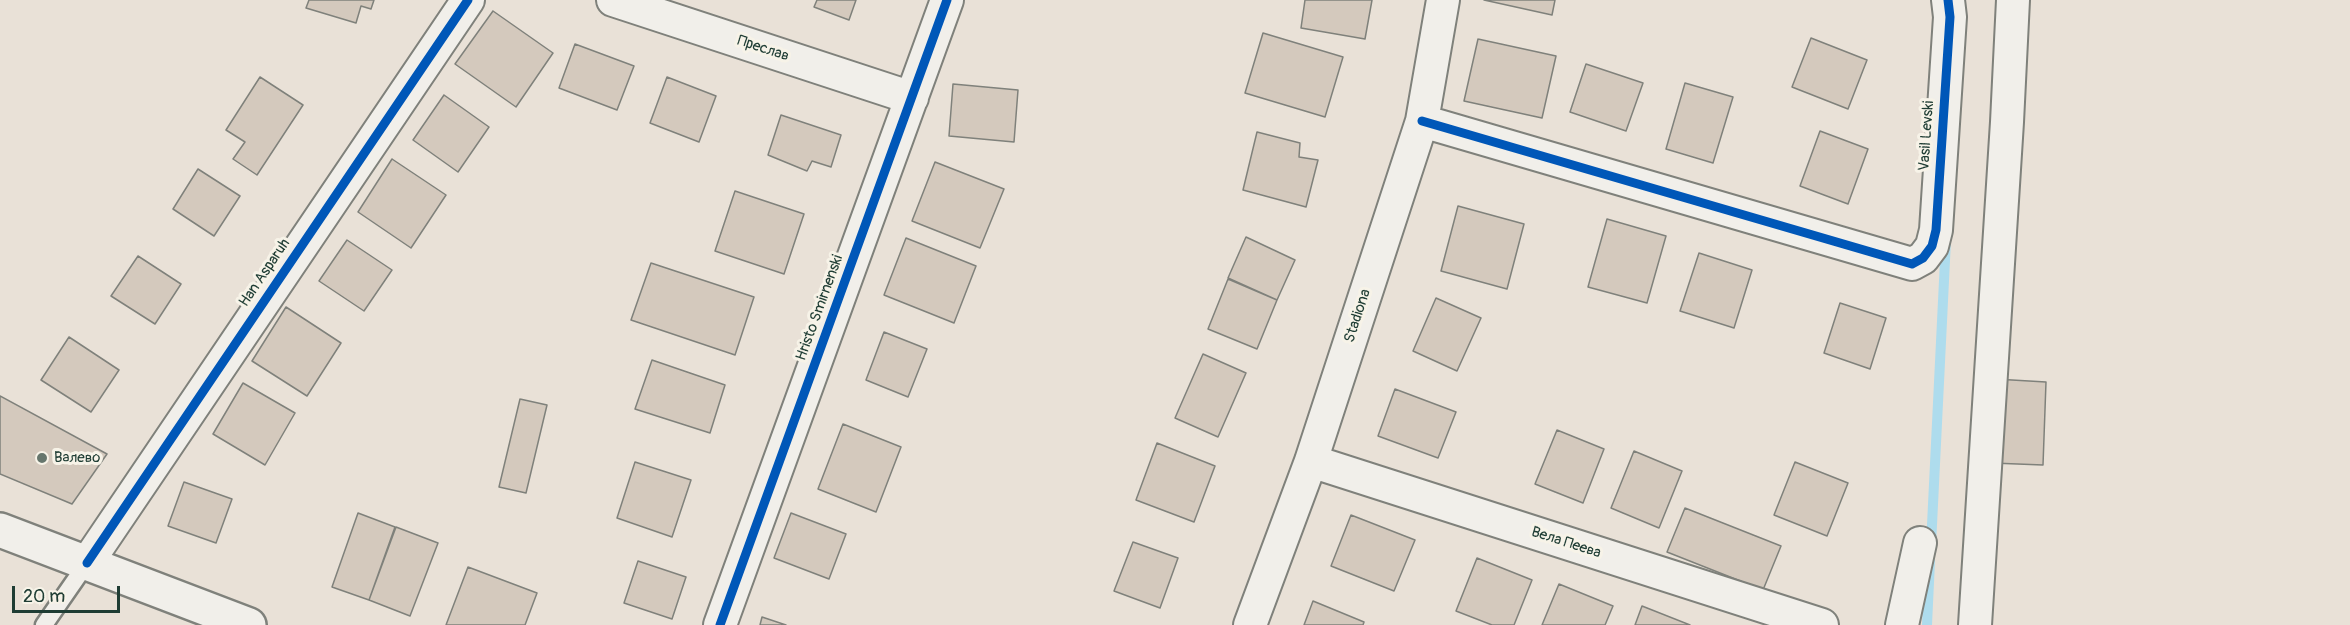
<!DOCTYPE html>
<html>
<head>
<meta charset="utf-8">
<style>
  body { margin:0 }
  #map { position:relative; width:2350px; height:625px; overflow:hidden; background:#e9e1d7; font-family:Pangolin,sans-serif }
  canvas { display:block }
  .scale { position:absolute; left:12px; top:586px; width:108px; height:27px; box-sizing:border-box; border:3px solid #1f3d34; border-top:0; padding-left:8px; font-size:18px; line-height:21px; white-space:nowrap; color:#1f3d34; -webkit-text-stroke:4px #f7f3e8; paint-order:stroke }
</style>
</head>
<body>
<div id="map">
<canvas width="2350" height="625"></canvas>
<div class="scale">20 m</div>
</div>
<script>
const g = document.querySelector('canvas').getContext('2d');
g.lineJoin = 'round';
const shape = rows => new Path2D(rows.map(r => 'M' + r).join(''));
function strokePath(path, color, width, dash) { g.strokeStyle = color; g.lineWidth = width; g.lineCap = dash ? 'butt' : 'round'; g.setLineDash(dash || []); g.stroke(path); }
function fill(path, color) { g.fillStyle = color; g.fill(path, 'evenodd'); }
function write(font, color, halo, rows, align = 'center') {
  g.font = font + ' Pangolin,sans-serif'; g.lineWidth = 6; g.setLineDash([]); g.textBaseline = 'middle'; g.strokeStyle = halo; g.fillStyle = color; for (const [text, x, y, turn = 0] of rows) {
    g.save(); g.translate(x, y); g.rotate((+turn || 0) * Math.PI / 180); g.textAlign = isNaN(turn) ? turn : align; if (halo) g.strokeText(text, 0, 0); g.fillText(text, 0, 0); g.restore();
  }
}
strokePath(shape([
  [1931,545,1946,240],
  [1927,625,1930,561]
]), '#aedced', 10);
const building = shape([
  [309,0,374,0,371,9,361,6,356,23,306,8,309,0],
  [817,0,856,0,849,20,814,7,817,0],
  [1305,0,1372,0,1365,39,1301,28,1305,0],
  [1484,0,1555,0,1552,15,1484,0],
  [493,11,553,53,516,107,455,64,493,11],
  [1263,33,1343,57,1325,117,1245,93,1263,33],
  [1811,38,1867,60,1848,109,1792,87,1811,38],
  [1478,39,1556,56,1542,118,1464,101,1478,39],
  [575,44,634,66,617,110,559,88,575,44],
  [1586,64,1643,83,1626,131,1570,112,1586,64],
  [260,77,303,105,257,175,233,159,245,142,226,130,260,77],
  [667,77,716,96,699,142,650,123,667,77],
  [1685,83,1733,97,1713,163,1666,149,1685,83],
  [953,84,1018,90,1014,142,949,136,953,84],
  [444,95,489,127,458,172,413,140,444,95],
  [781,115,841,135,831,167,812,161,807,171,768,155,781,115],
  [1820,131,1868,149,1848,204,1800,186,1820,131],
  [1257,132,1300,143,1299,157,1318,160,1306,207,1243,190,1257,132],
  [392,159,446,195,411,248,358,212,392,159],
  [935,162,1004,189,980,248,912,221,935,162],
  [198,169,240,196,214,236,173,209,198,169],
  [735,191,804,214,784,274,715,251,735,191],
  [1458,206,1524,224,1507,289,1441,271,1458,206],
  [1607,219,1666,236,1647,303,1588,287,1607,219],
  [1246,237,1295,260,1277,300,1228,278,1246,237],
  [906,238,976,266,954,323,884,295,906,238],
  [347,240,392,270,364,311,319,281,347,240],
  [1699,253,1752,270,1734,328,1680,311,1699,253],
  [138,256,181,284,155,324,111,296,138,256],
  [651,263,754,297,735,355,631,320,651,263],
  [1228,279,1277,300,1257,349,1208,329,1228,279],
  [1436,298,1481,318,1457,371,1413,351,1436,298],
  [1840,303,1886,318,1870,369,1824,353,1840,303],
  [286,307,341,343,307,396,252,361,286,307],
  [884,332,927,349,908,397,866,380,884,332],
  [69,337,119,370,91,412,41,380,69,337],
  [1203,354,1246,373,1218,437,1175,418,1203,354],
  [652,360,725,385,710,433,635,409,652,360],
  [1995,379,2046,382,2043,465,1992,463,1995,379],
  [243,383,295,413,265,465,213,434,243,383],
  [1395,389,1456,412,1438,458,1378,436,1395,389],
  [0,396,107,454,72,504,0,474,0,396],
  [520,399,547,405,526,493,499,487,520,399],
  [843,424,901,447,876,512,818,489,843,424],
  [1557,430,1604,449,1583,503,1535,484,1557,430],
  [1157,443,1215,466,1194,522,1136,500,1157,443],
  [1634,451,1682,471,1659,528,1611,508,1634,451],
  [635,462,691,480,672,537,617,518,635,462],
  [1795,462,1848,483,1827,536,1774,515,1795,462],
  [184,482,232,499,216,543,168,526,184,482],
  [1685,508,1781,546,1763,590,1667,552,1685,508],
  [358,513,395,527,369,600,332,587,358,513],
  [791,513,846,534,829,579,774,558,791,513],
  [1351,515,1415,540,1394,591,1331,566,1351,515],
  [396,527,438,543,410,616,369,600,396,527],
  [1133,542,1178,558,1160,608,1114,591,1133,542],
  [1477,558,1532,580,1514,625,1492,625,1456,611,1477,558],
  [638,561,686,577,672,619,624,603,638,561],
  [468,567,537,593,525,625,446,625,468,567],
  [1559,584,1613,606,1605,625,1542,625,1559,584],
  [1313,601,1364,622,1363,625,1304,625,1313,601],
  [1642,606,1690,625,1635,625,1642,606],
  [762,617,786,625,760,625,762,617]
]);
fill(building, '#d4c9bd');
strokePath(building, '#7f817b', 1.5);
const lane = shape([
  [44,625,87,563]
]);
const street = shape([
  [613,0,912,98],
  [1422,121,1912,264,1923,258,1932,246,1936,230,1950,17,1948,0],
  [1311,461,1822,625],
  [87,563,468,0],
  [720,625,947,0],
  [1250,625,1311,461,1422,121,1443,0],
  [1902,625,1920,543],
  [1975,625,2007,122,2013,0]
]);
const secondary = shape([
  [0,530,249,625]
]);
strokePath(lane, '#7f817b', 21);
strokePath(street, '#7f817b', 36);
strokePath(secondary, '#7f817b', 38);
strokePath(lane, '#f1efea', 16);
strokePath(street, '#f1efea', 32);
strokePath(secondary, '#f1efea', 33);
strokePath(shape([
  [1422,121,1912,264,1923,258,1932,246,1936,230,1950,17,1948,0],
  [87,563,468,0],
  [720,625,947,0]
]), '#0057b8', 9);
for (const [x, y, r, color] of [
  [42,458,6,"#66766d"]
]) { const dot = new Path2D(); dot.arc(x, y, r, 0, 2 * Math.PI); g.fillStyle = color; g.fill(dot); strokePath(dot, '#f7f3e8', 2); }
write('15px', '#1f3d34', '#f7f3e8', [
  ["Преслав",763,49,18],
  ["Vasil Levski",1927,136,-86],
  ["Han Asparuh",265,273,-56],
  ["Hristo Smirnenski",820,308,-70],
  ["Stadiona",1358,316,-72],
  ["Вела Пеева",1566,543,18]
]);
write('15px', '#1f3d34', '#f7f3e8', [
  ["Валево",54,458]
], 'left');
</script>
</body>
</html>
